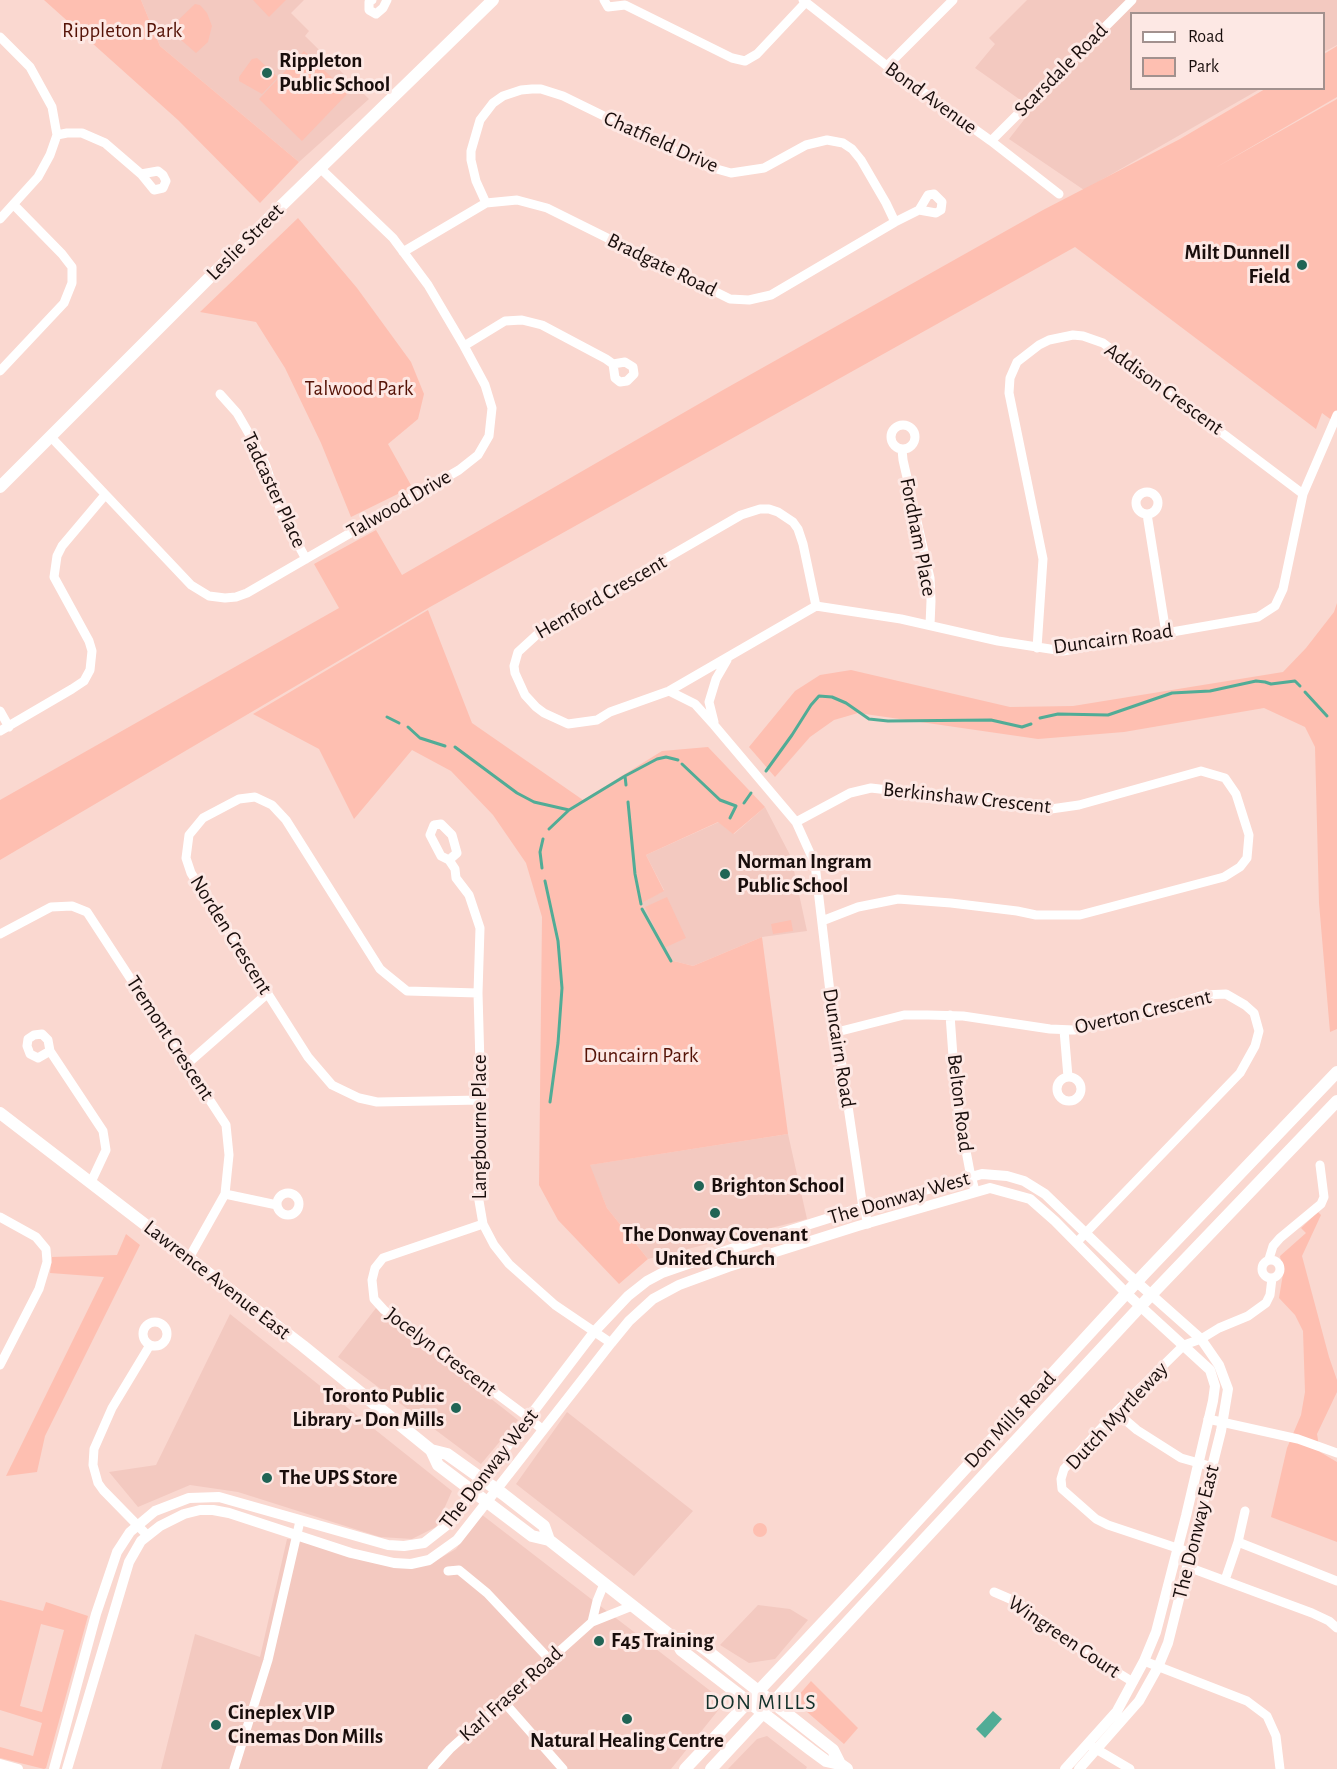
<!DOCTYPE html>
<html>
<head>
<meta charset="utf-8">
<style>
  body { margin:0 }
  #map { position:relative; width:1337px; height:1769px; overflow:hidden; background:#fad8d0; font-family:"Alegreya Sans",sans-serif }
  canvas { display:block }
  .legend { position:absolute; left:1130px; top:12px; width:195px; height:78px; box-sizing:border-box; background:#fde8e4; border:2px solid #a2918e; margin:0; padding:8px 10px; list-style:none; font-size:18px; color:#190e0c }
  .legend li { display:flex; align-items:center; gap:12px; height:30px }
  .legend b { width:30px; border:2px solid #a2918e }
</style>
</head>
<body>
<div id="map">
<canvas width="1337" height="1769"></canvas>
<ul class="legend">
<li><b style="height:8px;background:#fff"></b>Road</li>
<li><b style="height:16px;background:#febfb1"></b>Park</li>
</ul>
</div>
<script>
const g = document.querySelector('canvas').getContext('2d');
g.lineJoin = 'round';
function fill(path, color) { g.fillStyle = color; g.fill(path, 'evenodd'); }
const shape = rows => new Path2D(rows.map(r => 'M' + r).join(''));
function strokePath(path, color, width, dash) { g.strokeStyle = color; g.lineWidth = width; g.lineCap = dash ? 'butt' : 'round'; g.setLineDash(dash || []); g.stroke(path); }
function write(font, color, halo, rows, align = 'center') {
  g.font = font + ' "Alegreya Sans",sans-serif'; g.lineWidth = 6; g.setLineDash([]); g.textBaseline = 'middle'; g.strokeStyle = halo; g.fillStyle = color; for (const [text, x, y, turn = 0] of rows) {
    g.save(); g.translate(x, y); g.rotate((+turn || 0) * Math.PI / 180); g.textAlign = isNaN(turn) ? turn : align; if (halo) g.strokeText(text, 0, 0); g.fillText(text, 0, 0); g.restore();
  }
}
fill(shape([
  [141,0,304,0,291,13,309,31,305,36,369,99,299,162,160,46],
  [1027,0,1337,0,1337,45,1324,52,1324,14,1132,14,1132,88,1260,89,1084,190,1009,139,1030,112,1019,99,975,68,995,44,989,38],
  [765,807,791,857,807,931,762,937,693,966,670,960,640,904,664,890,646,855,719,822,734,834],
  [788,1134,807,1219,648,1259,607,1208,589,1165],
  [376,1308,518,1420,481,1464,338,1357],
  [230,1314,452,1491,436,1527,412,1539,380,1537,238,1492,190,1485,138,1507,109,1472,156,1465],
  [567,1412,693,1511,634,1576,516,1484],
  [481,1514,717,1696,720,1708,671,1769,161,1769,195,1634,260,1657,287,1539,317,1542,401,1567,430,1564,456,1549],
  [758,1605,790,1609,808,1620,775,1659,749,1663,720,1645],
  [767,1736,807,1767,806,1769,728,1769,757,1739]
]), '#f3c9c0');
fill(shape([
  [44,0,141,0,160,46,299,162,260,203,178,120],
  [253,0,286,0,269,17],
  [195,4,200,5,207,13,212,26,208,42,196,53,172,32,172,26],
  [1337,46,1337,97,1215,168,1337,99,1337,424,1322,413,1316,429,1075,247,430,607,0,860,0,800,339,608,314,564,376,530,402,575,723,390,1043,210,1180,139,1265,89,1324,88,1324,54],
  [304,51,348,93,302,141,259,99],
  [257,58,278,77,262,94,239,81,239,77,252,59],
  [298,218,357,288,411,362,424,394,418,419,388,444,412,487,351,517,321,443,285,368,256,322,200,312],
  [1337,603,1337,1029,1330,1032,1319,903,1315,747,1305,727,1264,708,1124,732,1038,739,858,713,834,720,810,737,775,777,749,747,795,691,820,675,851,670,1010,707,1073,706,1283,672,1306,648,1334,612],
  [428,610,472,723,583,800,662,751,708,747,765,807,733,834,718,822,646,855,664,891,640,904,661,941,645,907,667,897,686,938,664,948,670,960,693,966,762,937,788,1134,590,1165,607,1208,648,1259,619,1284,558,1220,539,1185,542,917,526,863,493,815,451,771,412,750,354,819,319,749,253,714],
  [791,920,793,931,773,934,771,924],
  [1318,1212,1321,1215,1302,1256,1329,1357,1337,1380,1337,1392,1317,1434,1320,1452,1337,1462,1337,1542,1271,1517,1287,1448,1301,1415,1305,1392,1303,1331,1295,1315,1279,1298,1283,1274,1280,1256,1306,1233,1301,1228],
  [126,1234,140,1245,45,1436,37,1472,6,1476,104,1277,50,1273,52,1257,117,1255],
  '753 1530a7 7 0 1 1 14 0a7 7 0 1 1-14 0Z',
  [0,1600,43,1611,46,1602,88,1616,46,1768,44,1769,0,1758,0,1747,33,1756,42,1723,0,1710],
  [41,1624,64,1630,42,1712,20,1706],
  [811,1681,858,1728,844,1744,799,1705,798,1696]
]), '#febfb1');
fill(shape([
  [993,1711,1002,1719,985,1738,976,1729]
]), '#51ac96');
strokePath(shape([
  [1305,692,1327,716],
  [387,717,399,723],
  [1040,718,1058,714,1108,715,1172,693,1210,691,1256,681,1265,682,1271,684,1295,681,1300,686],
  [408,727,420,738,445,746],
  [455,747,517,793,534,802,569,810],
  [682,764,720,800,736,806,730,818],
  [766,771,792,735,811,705,819,696,832,697,846,703,869,719,888,721,991,720,1022,727,1031,724],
  [625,776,626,785],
  [628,802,635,874,641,904],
  [744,803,751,793],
  [549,829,569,810,625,776,657,759,666,757,678,760],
  [542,868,540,852,543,839],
  [545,881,558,941,562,988,558,1043,550,1102],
  [642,909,671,961]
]), '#51ac96', 3);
strokePath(shape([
  [372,0,369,2,369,10,376,14,383,8,387,0],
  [604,0,608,7,625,5,732,58,745,61,757,54,806,2],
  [803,0,887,66,991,141,1059,194],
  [0,37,30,67,52,107,57,135,50,155,38,177,0,219],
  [887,66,953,0],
  [57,135,67,133,82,133,105,143,141,174,154,190,163,188,166,181,163,175,158,171,141,174],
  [991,141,1132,0],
  [486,203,476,181,471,160,471,151,480,120,493,103,503,96,521,90,532,89,541,89,563,96,706,166,731,173,764,168,806,145,827,140,843,143,852,149,861,160,886,203,895,222],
  [403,252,486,203,517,200,547,208,730,299,749,300,771,295,895,222,919,210,936,213,941,210,942,202,934,194,928,195,919,210],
  [464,346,505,321,522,320,542,325,606,359,613,364,615,378,620,382,627,381,634,374,633,367,625,362,613,364],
  [0,371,64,303,72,283,72,267,62,254,14,205],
  [220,394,237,413,259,451,266,466,283,517,306,559],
  '891 437a12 12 0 1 1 24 0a12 12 0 1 1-24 0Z',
  [50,436,191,585,209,596,225,598,236,597,247,593,459,470,478,455,489,436,492,408,485,385,464,346,428,285,393,238,320,168],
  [902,449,903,460,930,578,931,601,930,625],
  '1136 503a11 11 0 1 1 22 0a11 11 0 1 1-22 0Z',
  [1147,514,1166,633],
  [816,606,803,544,798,529,793,522,778,512,769,509,760,509,741,515,542,630,518,652,514,666,515,673,525,695,536,707,544,713,568,724,597,720,610,712,669,691,816,606,901,619,998,641,1063,651,1258,617,1275,606,1283,589,1303,494,1337,415],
  [1037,648,1043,559,1009,393,1010,378,1017,362,1039,345,1049,340,1073,335,1083,336,1103,343,1303,494],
  [669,691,695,704,714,725,796,822,815,864,832,1009,837,1032,862,1201,868,1224],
  [0,711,9,727],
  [714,722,709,702,716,679,727,660],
  [0,731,72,689,84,681,90,670,92,651,89,641,54,577,57,556,62,546,105,495],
  [796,822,850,793,871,788,1051,809,1079,805,1201,771,1225,778,1236,794,1249,835,1247,858,1240,867,1224,877,1080,915,1036,915,1017,911,951,903,898,899,858,907,822,921],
  [449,860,457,853,452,835,441,824,434,825,430,835,441,856,449,860,455,869,456,878,469,895,480,928,478,993,481,1100,478,1195,483,1224,494,1245,509,1264,555,1305,611,1343],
  [0,934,51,907,72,906,87,912,226,1125,229,1155,225,1194,189,1258],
  [478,993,407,991,386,974,380,969,286,820,272,805,255,797,239,799,203,818,189,835,186,858,191,873,308,1057,332,1085,359,1098,377,1102,481,1100],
  [950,1015,956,1098,970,1172,975,1191],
  [1064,1030,1068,1077],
  [837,1032,904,1015,928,1015,963,1016,1050,1029,1074,1030,1116,1021,1204,995,1226,994,1245,1005,1254,1013,1259,1031,1255,1046,1240,1073,1077,1242],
  [50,1051,38,1058,30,1054,27,1046,28,1039,34,1035,42,1034,48,1040,50,1051,103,1131,106,1150,91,1182],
  [187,1064,268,993],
  '1057 1089a12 12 0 1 1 24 0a12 12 0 1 1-24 0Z',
  '277 1204a11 11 0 1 1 22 0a11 11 0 1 1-22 0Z',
  [225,1194,277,1205],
  [0,1217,36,1237,46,1249,47,1262,39,1289,0,1365],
  [483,1224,383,1258,375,1268,372,1280,374,1299,384,1310,525,1415,543,1430],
  [1269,1259,1273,1246,1280,1238,1321,1204,1324,1197,1320,1165],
  '1262 1269a9 9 0 1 1 18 0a9 9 0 1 1-18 0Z',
  '143 1334a12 12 0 1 1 24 0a12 12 0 1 1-24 0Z',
  [1116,1412,1137,1430,1181,1458,1213,1467],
  [1208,1419,1298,1439,1337,1453],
  [147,1535,103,1490,98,1483,93,1465,94,1449,112,1408,150,1345],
  [1238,1542,1337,1581],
  [1192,1553,1108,1525,1096,1519,1062,1489,1061,1479,1064,1469,1116,1412,1184,1345,1201,1339,1219,1328,1248,1316,1266,1303,1270,1295,1272,1278],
  [1188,1567,1312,1613,1329,1621,1337,1628],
  [448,1571,459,1570,487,1593,549,1659],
  [1225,1580,1238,1542,1245,1511],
  [994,1592,1017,1602,1078,1648,1133,1682],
  [592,1622,597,1601,604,1584],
  [1144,1661,1247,1701,1267,1716,1276,1736,1280,1769],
  [504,1702,563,1769],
  [1091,1746,1130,1769],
  [234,1769,268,1660,300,1521],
  [432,1769,450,1749,592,1622,632,1606]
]), '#fff', 9);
strokePath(shape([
  [0,1764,18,1769],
  [54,1769,96,1614,117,1552,130,1532,155,1511,189,1498,219,1497,388,1545,404,1546,424,1543,447,1525,594,1332,628,1296,647,1281,662,1273,737,1247,864,1207,982,1174,1007,1176,1024,1181,1045,1194,1130,1276,1201,1339,1219,1365,1228,1389,1221,1431,1168,1643,1158,1667,1139,1701,1079,1769],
  [67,1769,129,1562,141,1541,160,1526,184,1514,200,1510,213,1510,229,1513,351,1553,394,1563,411,1564,429,1560,457,1540,611,1343,629,1321,653,1299,679,1285,728,1267,858,1226,990,1188,1030,1199,1055,1221,1127,1294,1210,1370,1215,1386,1213,1401,1186,1516,1156,1632,1144,1661,1117,1711,1065,1769]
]), '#fff', 10);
strokePath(shape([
  [0,487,278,209,493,0],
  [0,1113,303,1346,431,1450,438,1465,532,1536,549,1540,675,1639,681,1650,811,1750,826,1761,840,1764,847,1769],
  [431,1450,447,1454,503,1494,544,1526,549,1540],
  [675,1639,691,1639,705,1649,833,1750,840,1764],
  [685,1769,860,1583,1144,1274,1337,1072],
  [711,1769,1151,1295,1337,1101]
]), '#fff', 12);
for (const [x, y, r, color] of [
  [267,73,6,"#206455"],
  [1302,265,6,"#206455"],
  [725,874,6,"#206455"],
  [699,1186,6,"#206455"],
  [715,1213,6,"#206455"],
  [456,1408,6,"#206455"],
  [267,1478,6,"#206455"],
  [599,1641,6,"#206455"],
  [627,1719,6,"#206455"],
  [216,1725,6,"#206455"]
]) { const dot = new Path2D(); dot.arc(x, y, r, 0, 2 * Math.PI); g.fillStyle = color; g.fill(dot); strokePath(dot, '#fde8e4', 2); }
write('21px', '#551307', '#fde8e4', [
  ["Rippleton Park",122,31],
  ["Talwood Park",359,389],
  ["Duncairn Park",641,1056]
]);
write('bold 21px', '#190e0c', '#fde8e4', [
  ["Rippleton",279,61],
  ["Public School",279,85],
  ["Milt Dunnell",1290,253,"right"],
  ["Field",1290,277,"right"],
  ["Norman Ingram",737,862],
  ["Public School",737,886],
  ["Brighton School",711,1186],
  ["The Donway Covenant",715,1235,"center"],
  ["United Church",715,1259,"center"],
  ["Toronto Public",444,1396,"right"],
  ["Library - Don Mills",444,1420,"right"],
  ["The UPS Store",279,1478],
  ["F45 Training",611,1641],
  ["Cineplex VIP",228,1713],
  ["Cinemas Don Mills",228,1737],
  ["Natural Healing Centre",627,1741,"center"]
], 'left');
write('21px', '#190e0c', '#fde8e4', [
  ["Scarsdale Road",1061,70,-45],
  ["Bond Avenue",931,98,36],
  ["Chatfield Drive",661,142,24],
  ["Leslie Street",245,242,-45],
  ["Bradgate Road",662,265,26],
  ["Addison Crescent",1164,389,36],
  ["Tadcaster Place",274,490,65],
  ["Talwood Drive",399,504,-30],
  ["Fordham Place",918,537,79],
  ["Hemford Crescent",601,597,-30],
  ["Duncairn Road",1113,639,-8],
  ["Berkinshaw Crescent",967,798,6],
  ["Norden Crescent",231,935,58],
  ["Overton Crescent",1143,1012,-13],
  ["Tremont Crescent",170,1038,57],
  ["Duncairn Road",839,1048,81],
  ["Belton Road",960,1103,83],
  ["Langbourne Place",480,1127,-90],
  ["The Donway West",899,1198,-16],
  ["Lawrence Avenue East",217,1280,38],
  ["Jocelyn Crescent",441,1352,37],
  ["Dutch Myrtleway",1117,1416,-47],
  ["Don Mills Road",1010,1420,-47],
  ["The Donway West",489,1469,-52],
  ["The Donway East",1196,1532,-76],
  ["Wingreen Court",1064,1637,34],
  ["Karl Fraser Road",511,1694,-42]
]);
g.letterSpacing = '1.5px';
write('22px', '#113029', '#fde8e4', [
  ["DON MILLS",761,1702]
]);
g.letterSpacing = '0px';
</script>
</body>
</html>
